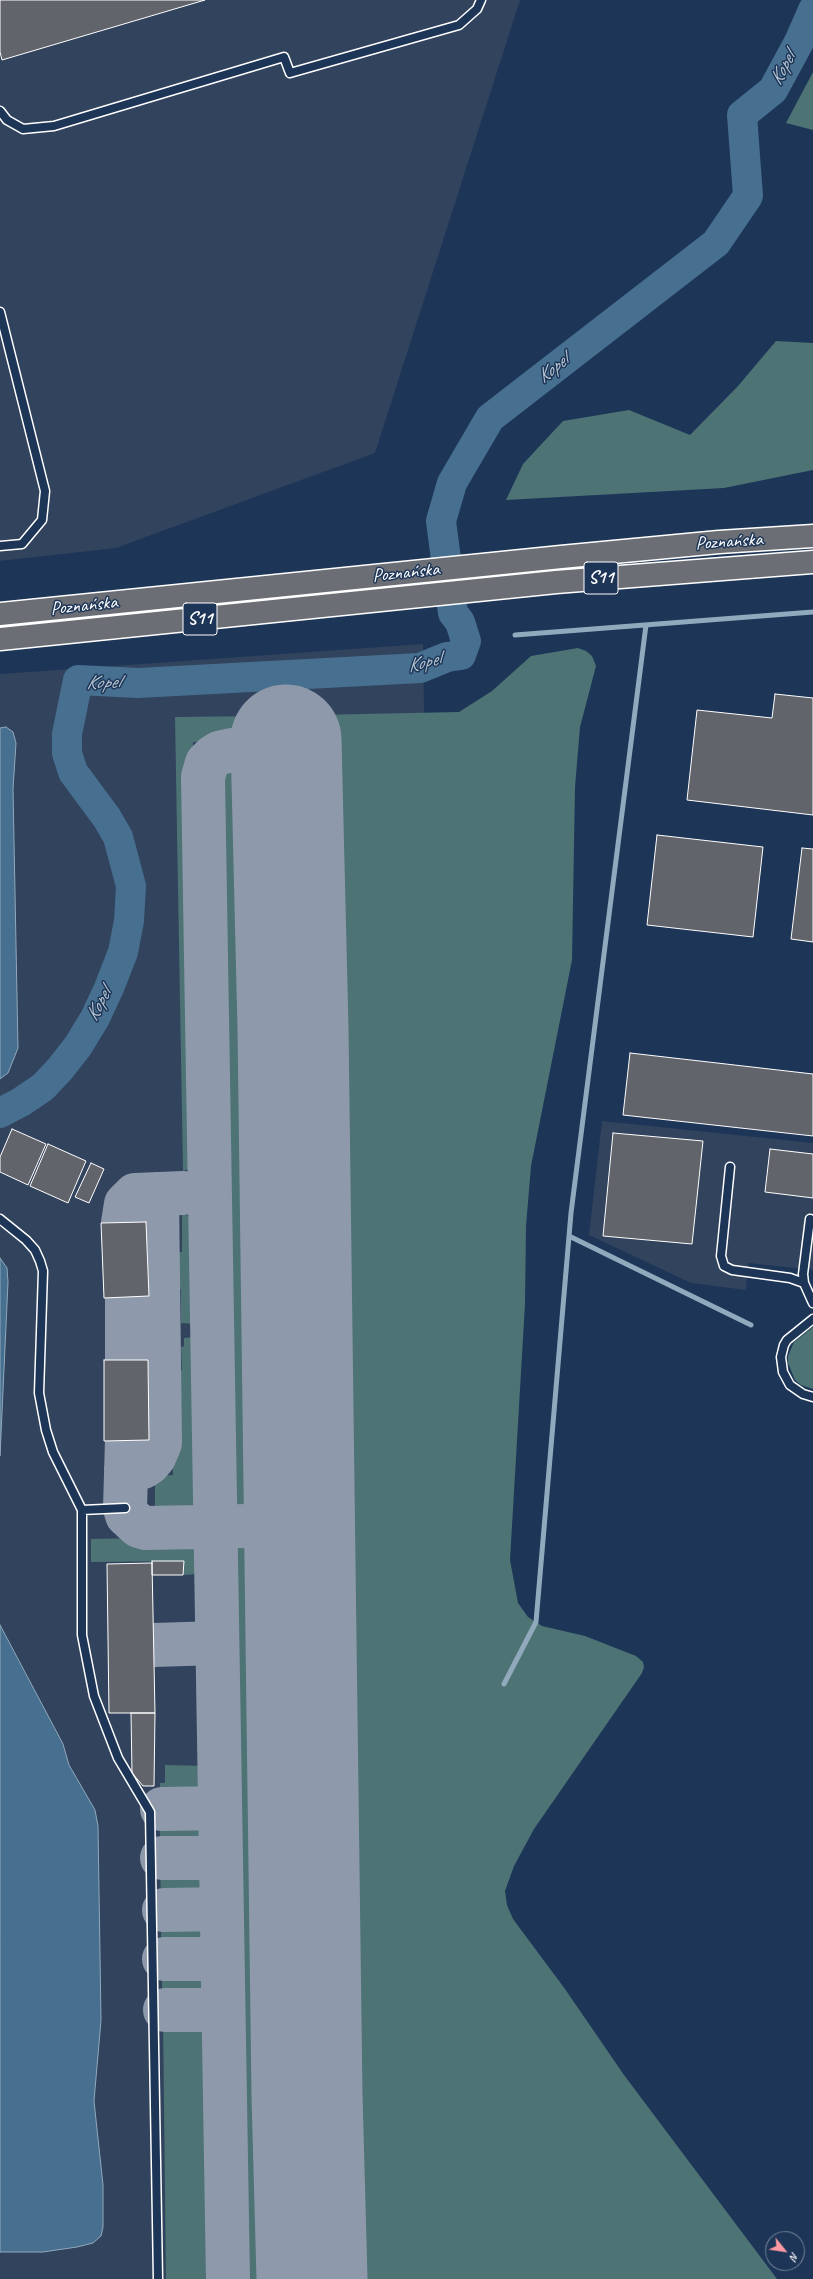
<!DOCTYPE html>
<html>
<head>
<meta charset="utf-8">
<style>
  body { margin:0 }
  #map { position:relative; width:813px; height:2279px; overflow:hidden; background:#1d3557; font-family:Caveat,sans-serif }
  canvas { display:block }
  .north { position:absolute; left:765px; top:2231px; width:40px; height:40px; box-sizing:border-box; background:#1d3557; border:1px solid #77869a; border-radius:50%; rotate:120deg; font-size:11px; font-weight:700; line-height:16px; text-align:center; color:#fff }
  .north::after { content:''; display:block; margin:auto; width:14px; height:18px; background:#ff9aa2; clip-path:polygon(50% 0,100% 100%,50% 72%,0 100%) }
</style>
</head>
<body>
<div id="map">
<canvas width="813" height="2279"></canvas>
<div class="north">N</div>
</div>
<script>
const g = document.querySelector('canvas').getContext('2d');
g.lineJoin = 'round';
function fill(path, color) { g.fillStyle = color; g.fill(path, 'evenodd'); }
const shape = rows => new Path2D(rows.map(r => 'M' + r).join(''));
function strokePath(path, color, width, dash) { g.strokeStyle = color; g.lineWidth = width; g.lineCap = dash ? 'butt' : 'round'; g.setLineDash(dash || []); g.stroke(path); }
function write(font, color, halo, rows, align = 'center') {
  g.font = font + ' Caveat,sans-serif'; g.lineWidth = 3; g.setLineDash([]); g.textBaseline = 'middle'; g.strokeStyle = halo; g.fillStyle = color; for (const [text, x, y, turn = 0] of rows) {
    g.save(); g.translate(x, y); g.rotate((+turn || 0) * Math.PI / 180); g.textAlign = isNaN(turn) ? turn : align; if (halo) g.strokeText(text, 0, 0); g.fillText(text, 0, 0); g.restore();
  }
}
fill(shape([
  [0,0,520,0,375,453,116,548,0,561],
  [423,644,449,2279,0,2279,0,674],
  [602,1121,813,1143,813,1270,748,1263,746,1290,691,1283,589,1235]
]), '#31435d');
fill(shape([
  [813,72,813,130,786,123],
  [776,341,813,343,813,470,724,488,506,500,523,464,563,421,629,410,690,435,738,386],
  [578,648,586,651,592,656,596,666,580,727,575,787,572,960,531,1166,526,1226,525,1304,510,1560,518,1603,528,1617,542,1626,585,1636,636,1656,643,1662,644,1667,642,1673,534,1829,514,1866,505,1891,507,1905,513,1919,565,1989,624,2075,777,2279,335,2279,313,715,459,712,492,691,531,656],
  [266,716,252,740,193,742,201,1165,183,1171,175,717],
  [231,760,253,760,265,771,276,1505,266,1516,232,1516,225,1509,213,779,220,768],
  [169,1212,177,1213,177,1252,182,1252,182,1214,201,1219,202,1317,194,1324,181,1323,181,1289,170,1289],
  [813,1327,813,1389,801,1385,795,1380,788,1363,788,1356,794,1342],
  [194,1337,202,1344,205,1510,198,1517,162,1518,155,1510,155,1476,173,1475,171,1372,182,1370,181,1347,184,1346,184,1338],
  [233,1536,267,1536,278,1546,289,2279,237,2279,225,1544],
  [184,1537,184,1543,188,1541,188,1537,198,1537,205,1544,205,1566,198,1574,183,1575,183,1561,91,1562,91,1539],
  [165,1765,209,1766,210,1795,205,1800,160,1800,160,1783,165,1783],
  [160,1817,205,1817,210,1821,211,1845,206,1851,160,1851],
  [206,1866,211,1871,212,1895,207,1901,161,1901,160,1867],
  [161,1917,207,1917,212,1921,213,1946,208,1951,161,1952],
  [208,1967,213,1971,213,1996,209,2002,162,2002,162,1968],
  [209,2018,214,2023,218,2279,166,2279,163,2019]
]), '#4d7375');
const water = shape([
  [6,727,13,732,16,743,13,789,18,1048,8,1073,0,1079,0,728,6,727],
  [0,1258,7,1268,8,1282,0,1456,0,1258],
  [0,1625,63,1744,69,1765,95,1810,98,1826,101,2020,94,2101,103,2185,103,2227,101,2236,93,2243,77,2247,43,2252,0,2252,0,1625]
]);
fill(water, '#476f8f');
strokePath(water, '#91a9bc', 1);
strokePath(shape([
  [515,635,813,612],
  [569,1236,751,1325],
  [504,1684,536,1622,571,1213,646,625]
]), '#91a9bc', 5);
strokePath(shape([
  [0,1113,21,1102,43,1087,60,1069,78,1046,95,1018,109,988,123,952,129,921,131,886,118,837,107,818,73,772,67,753,67,734,78,680,138,683,420,668,447,657,461,655,466,641,460,622,453,613,441,521,452,483,490,418,716,243,748,196,742,115,773,90,799,42,813,10]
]), '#476f8f', 30);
strokePath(shape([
  [123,1223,126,1204,135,1195,183,1193],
  [127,1360,127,1297],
  [127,1440,125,1508,127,1515,139,1526,146,1528,299,1525],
  [126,1469,143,1467,149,1463,154,1457,160,1443,157,1194],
  [154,1645,217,1643],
  [162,1809,220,1808],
  [162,1858,220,1858],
  [164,1910,221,1909],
  [164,1959,222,1959],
  [165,2010,223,2010],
  [228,2279,203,777,207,763,213,757,219,753,232,750,269,750,281,759,286,775]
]), '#8e9aab', 44);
strokePath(shape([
  [286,740,293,1028,307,2095,312,2279]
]), '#8e9aab', 111);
const building = shape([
  [0,0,205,0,2,60,0,52,0,0],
  [775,694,813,698,813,815,687,800,697,710,772,718,775,694],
  [657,835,763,847,753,937,647,925,657,835],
  [802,848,813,849,813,942,791,939,802,848],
  [630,1053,813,1074,813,1136,623,1115,630,1053],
  [12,1129,46,1144,28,1185,0,1172,0,1157,12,1129],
  [613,1133,703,1141,692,1244,603,1236,613,1133],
  [48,1144,86,1161,68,1203,30,1186,48,1144],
  [770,1149,813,1154,813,1198,765,1192,770,1149],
  [91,1163,104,1169,89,1203,75,1197,91,1163],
  [146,1222,149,1296,104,1298,101,1223,146,1222],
  [104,1360,148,1360,149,1440,104,1441,104,1360],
  [152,1561,184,1561,183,1575,152,1575,152,1561],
  [152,1563,155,1713,109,1713,107,1564,152,1563],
  [131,1713,155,1713,154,1786,143,1786,132,1773,131,1713]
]);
fill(building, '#61646b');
strokePath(building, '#fff', 1);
const service = shape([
  [0,111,7,120,23,129,54,126,284,57,290,73,459,25,477,9,481,0],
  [0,312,45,491,42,520,22,544,0,546],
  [730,1167,721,1256,724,1266,732,1270,790,1278,804,1283],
  [0,1219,26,1240,35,1250,40,1261,43,1271,39,1393,46,1430,53,1452,82,1510,125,1508],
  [810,1219,803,1274,804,1283,813,1303],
  [813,1319,787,1340,784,1345,781,1357,783,1372,790,1385,803,1394,813,1397],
  [82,1510,82,1635,94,1696,118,1758,150,1812,158,2279]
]);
const motorway = shape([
  [0,614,561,557,719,542,813,536],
  [0,639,556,582,813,562]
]);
strokePath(service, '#fff', 11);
strokePath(motorway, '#fff', 25);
strokePath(service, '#1d3557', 8);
strokePath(motorway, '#6b6f75', 22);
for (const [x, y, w] of [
  [601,578,34],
  [200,619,34]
]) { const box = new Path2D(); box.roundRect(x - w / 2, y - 16, w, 32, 3); g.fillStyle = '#1d3557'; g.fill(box); strokePath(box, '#fff', 1); }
write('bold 18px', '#fff', null, [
  ["S11",601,578],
  ["S11",200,619]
]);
write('19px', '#fff', '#1d3557', [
  ["Poznańska",729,542,-4],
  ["Poznańska",406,573,-6],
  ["Poznańska",84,606,-6]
]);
write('italic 20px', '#b5c5d2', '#1d3557', [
  ["Kopel",783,69,-62],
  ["Kopel",553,369,-38],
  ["Kopel",424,663,-14],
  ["Kopel",103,683,-1],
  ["Kopel",99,1005,-62]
]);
</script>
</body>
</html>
